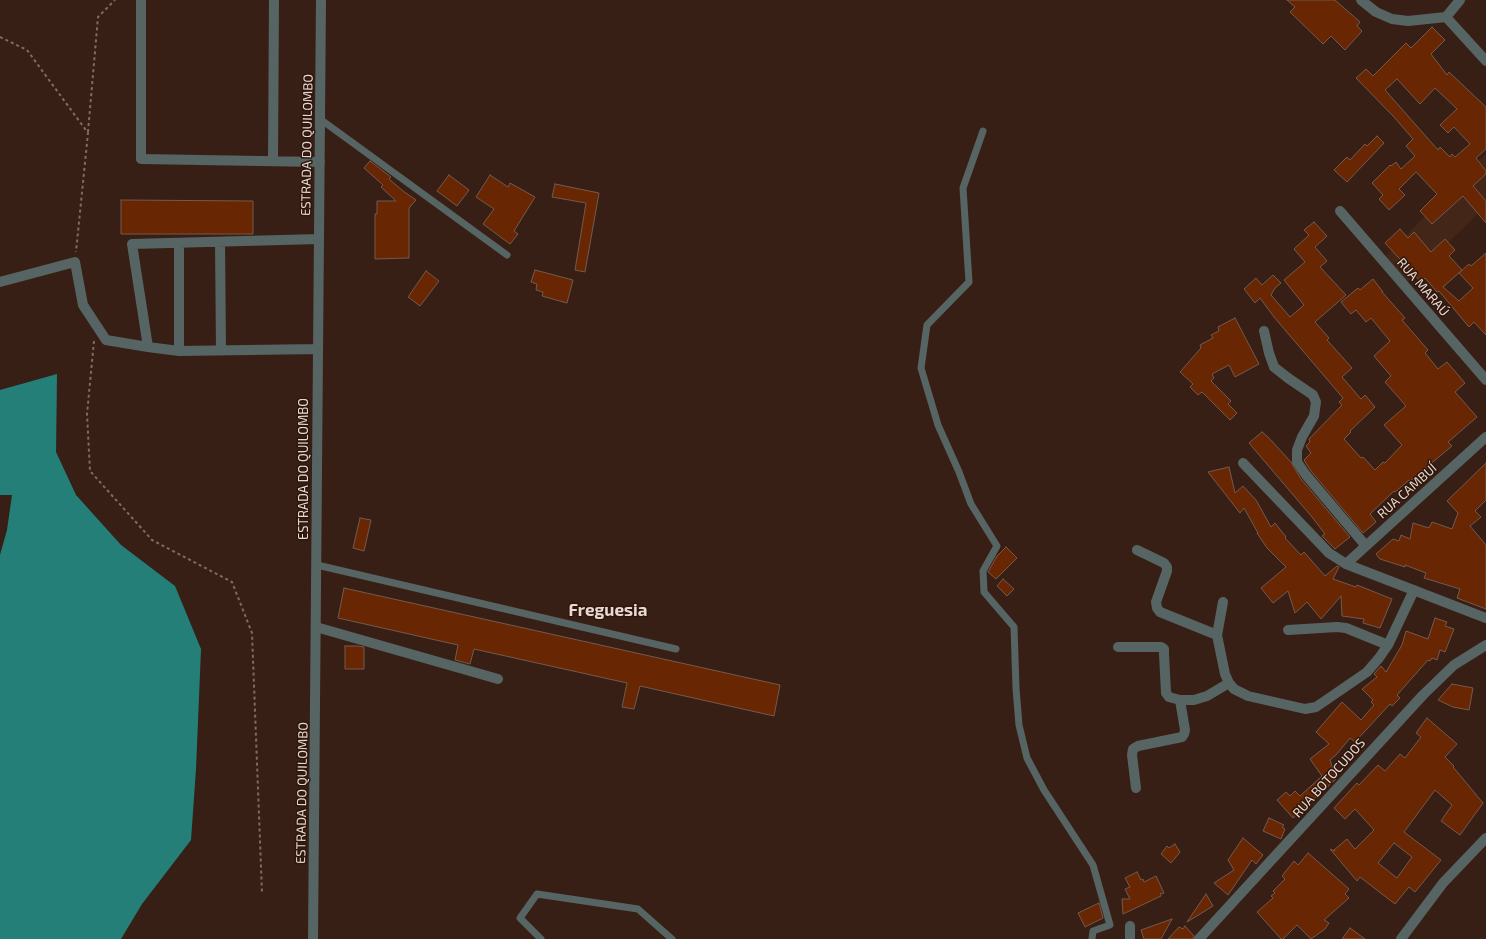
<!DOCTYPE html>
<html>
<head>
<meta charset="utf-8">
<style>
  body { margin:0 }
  canvas { display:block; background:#371f15 }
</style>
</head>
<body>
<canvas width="1486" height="939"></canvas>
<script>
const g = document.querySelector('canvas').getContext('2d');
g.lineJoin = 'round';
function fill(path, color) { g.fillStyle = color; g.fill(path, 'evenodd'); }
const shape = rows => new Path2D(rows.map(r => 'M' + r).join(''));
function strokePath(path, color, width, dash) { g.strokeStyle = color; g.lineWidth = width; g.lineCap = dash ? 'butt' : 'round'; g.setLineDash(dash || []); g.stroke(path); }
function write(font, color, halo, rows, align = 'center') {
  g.font = font + ' "Exo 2",sans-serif'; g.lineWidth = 3; g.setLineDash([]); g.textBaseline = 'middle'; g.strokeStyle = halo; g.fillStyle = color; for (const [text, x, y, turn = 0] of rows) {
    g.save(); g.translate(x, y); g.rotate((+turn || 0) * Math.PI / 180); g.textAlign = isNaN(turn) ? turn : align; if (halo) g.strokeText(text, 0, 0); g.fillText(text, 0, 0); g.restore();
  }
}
fill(shape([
  [1486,154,1486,206,1404,285,1382,260]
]), '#442618');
fill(shape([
  [57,374,56,452,76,495,121,545,175,586,201,649,196,769,191,840,142,904,121,939,0,939,0,555,7,530,12,495,0,495,0,390]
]), '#257f79');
const building = shape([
  [1287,0,1335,0,1360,22,1357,26,1362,31,1345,50,1331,36,1323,44,1290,12,1295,7,1287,0],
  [1432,27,1445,40,1431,54,1447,75,1449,72,1486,107,1486,149,1476,158,1486,171,1486,174,1473,186,1486,201,1486,223,1463,196,1432,224,1420,211,1437,194,1416,172,1399,189,1405,195,1389,210,1379,199,1383,195,1372,183,1390,165,1391,166,1396,162,1401,169,1415,156,1406,146,1413,139,1394,117,1356,78,1366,69,1373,76,1406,43,1411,48,1432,27],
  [1397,79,1420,104,1435,88,1457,109,1440,125,1448,133,1454,127,1470,144,1455,157,1452,154,1450,157,1440,147,1438,150,1385,90,1397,79],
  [1377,136,1384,143,1347,182,1334,170,1347,157,1350,160,1365,144,1367,146,1377,136],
  [370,161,391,177,389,179,403,191,416,200,409,208,409,258,375,259,375,214,377,214,377,201,396,201,381,187,383,185,364,168,370,161],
  [449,175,469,190,457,206,437,191,449,175],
  [490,175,508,187,510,183,535,197,514,231,518,234,510,244,483,224,494,209,476,197,490,175],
  [555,184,599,193,585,272,575,270,586,203,552,197,555,184],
  [121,200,253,201,253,234,121,234,121,200],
  [1314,222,1327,236,1315,247,1327,261,1320,267,1346,295,1315,322,1329,338,1327,340,1352,368,1342,377,1361,399,1365,395,1375,407,1350,431,1351,432,1344,439,1361,458,1363,457,1375,470,1383,462,1385,463,1402,445,1384,425,1406,406,1385,382,1391,376,1374,356,1390,341,1371,318,1366,322,1356,310,1351,314,1341,302,1358,288,1360,290,1373,279,1383,292,1382,292,1405,318,1402,320,1428,350,1425,353,1438,369,1447,362,1465,383,1455,392,1477,417,1448,442,1452,446,1410,481,1409,480,1395,492,1394,491,1370,514,1376,522,1363,533,1311,471,1304,460,1311,453,1306,446,1310,442,1309,439,1342,405,1339,402,1343,398,1274,317,1260,298,1255,303,1244,289,1256,278,1262,285,1273,275,1281,283,1275,288,1271,295,1290,317,1304,305,1284,280,1305,262,1294,249,1309,235,1304,230,1314,222],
  [1400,229,1408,238,1414,232,1431,252,1445,239,1455,250,1449,256,1462,270,1443,287,1459,301,1473,288,1459,273,1469,264,1471,266,1486,253,1486,335,1474,322,1469,327,1439,291,1437,292,1425,278,1421,282,1385,243,1400,229],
  [535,270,573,280,567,303,542,296,543,292,536,290,537,284,531,282,535,270],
  [426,271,439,281,420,306,408,297,426,271],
  [1235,318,1259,364,1235,377,1229,365,1212,374,1214,378,1211,381,1231,401,1228,404,1237,413,1230,420,1202,392,1198,395,1190,387,1193,384,1180,372,1201,348,1200,345,1213,338,1211,335,1219,331,1218,327,1235,318],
  [1262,432,1268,437,1291,462,1301,479,1350,537,1335,549,1322,536,1325,534,1312,517,1249,443,1262,432],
  [1486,463,1486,500,1475,511,1481,517,1470,526,1486,545,1486,609,1457,598,1460,589,1424,578,1426,573,1405,565,1405,567,1380,559,1376,554,1393,539,1399,541,1401,535,1410,539,1413,523,1429,528,1432,522,1452,529,1458,513,1447,501,1486,463],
  [1229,467,1235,493,1243,486,1256,500,1271,527,1275,523,1286,537,1285,538,1301,555,1304,552,1325,576,1337,566,1339,567,1333,579,1356,587,1357,585,1392,599,1380,628,1363,623,1364,619,1342,616,1341,596,1321,619,1307,602,1295,613,1288,591,1273,603,1261,588,1286,567,1267,548,1257,533,1258,533,1244,508,1240,513,1208,472,1229,467],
  [360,518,371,520,364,551,353,548,360,518],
  [1006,547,1017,558,996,579,988,572,997,556,1006,547],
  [1003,579,1014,589,1007,596,997,586,1003,579],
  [344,588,780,685,774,716,640,686,634,709,622,707,627,683,474,649,470,664,455,660,458,645,338,618,344,588],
  [1435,618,1447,622,1445,626,1454,629,1445,652,1440,650,1437,660,1432,658,1430,661,1428,660,1397,695,1400,698,1392,706,1390,704,1355,742,1350,738,1336,755,1330,760,1336,779,1293,818,1277,800,1286,792,1290,796,1295,791,1300,796,1322,776,1310,759,1329,744,1316,732,1342,702,1361,720,1374,705,1371,702,1373,700,1362,689,1377,677,1374,674,1381,666,1386,672,1402,645,1406,631,1428,639,1435,618],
  [345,646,358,646,364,647,364,669,345,669,345,646],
  [1452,684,1473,688,1469,710,1453,707,1438,700,1452,684],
  [1427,718,1457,744,1445,757,1454,766,1453,767,1483,803,1460,835,1441,821,1452,805,1435,790,1404,832,1441,860,1415,892,1409,887,1395,904,1360,877,1357,881,1330,849,1335,851,1334,850,1347,839,1355,849,1374,830,1355,809,1345,819,1334,808,1357,783,1359,785,1378,765,1385,771,1400,754,1405,758,1421,737,1416,733,1427,718],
  [1394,843,1412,857,1397,878,1378,863,1394,843],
  [1269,818,1284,825,1282,827,1285,829,1281,839,1263,831,1269,818],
  [1243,838,1263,855,1256,864,1252,860,1228,895,1214,883,1234,870,1228,860,1243,838],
  [1175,844,1180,852,1171,863,1161,854,1167,846,1169,848,1175,844],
  [1308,853,1349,889,1345,894,1349,898,1324,920,1329,923,1325,929,1311,939,1297,925,1283,939,1281,939,1257,912,1273,898,1271,896,1275,893,1273,891,1285,879,1282,876,1294,861,1298,865,1308,853],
  [1137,872,1141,880,1143,879,1144,882,1156,876,1164,893,1160,894,1161,896,1123,914,1122,899,1130,899,1125,889,1130,887,1125,878,1137,872],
  [1206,894,1213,906,1187,922,1206,894],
  [1099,903,1103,918,1085,927,1078,913,1099,903],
  [1172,919,1161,939,1144,939,1141,930,1172,919],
  [1185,926,1194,936,1193,939,1168,939,1179,927,1183,929,1185,926],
  [1350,928,1365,939,1342,939,1350,928]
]);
fill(building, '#682702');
strokePath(building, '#75594d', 1);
strokePath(shape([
  [0,37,27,50,88,133,76,252],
  [88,132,98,17,115,0],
  [94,341,87,414,90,471,152,540,232,582,252,633,262,893]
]), '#806b62', 2, [3, 3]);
strokePath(shape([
  [320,119,507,255],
  [983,131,963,188,969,282,927,325,921,368,938,425,959,472,971,504,997,546,983,571,984,592,1014,627,1016,688,1019,725,1027,758,1044,790,1093,865,1110,925,1093,931,1092,939],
  [317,565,676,649],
  [541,939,520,918,537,894,638,909,672,939]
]), '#566563', 7);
strokePath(shape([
  [141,0,141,159,320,162],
  [1361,0,1376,12,1392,19,1408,21,1446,17,1460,0],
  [1446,17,1486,61],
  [273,161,274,0],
  [1340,211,1486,380],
  [220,242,221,350],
  [0,282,75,262,83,305,106,340,148,347],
  [1264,331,1269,353,1274,367,1288,378,1313,395,1316,402,1314,416,1302,437,1297,450,1297,462,1306,475,1366,546],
  [318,349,179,351,148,347,132,244,319,239],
  [179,351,179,243],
  [1243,463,1329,553,1346,564,1486,618],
  [1137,550,1164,563,1167,567,1167,571,1156,602,1157,608,1160,612,1217,635],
  [1346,564,1486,437],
  [1223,602,1217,635,1225,674,1229,683,1234,689,1248,696,1305,709,1316,707,1367,672,1379,658,1388,645,1414,590],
  [316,627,498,679],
  [1288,630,1337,627,1346,628,1388,645],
  [1118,647,1161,647,1164,649,1164,654,1166,693,1169,697,1180,700,1194,700,1207,696,1229,683],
  [1136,788,1132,755,1133,749,1138,746,1182,737,1184,734,1185,730,1180,700],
  [1130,926,1130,939],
  [313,939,321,0],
  [1199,939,1423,695,1454,665,1486,645],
  [1401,939,1443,883,1486,838]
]), '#566563', 10);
write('13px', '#e9d8d1', '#2d160b', [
  ["ESTRADA DO QUILOMBO",307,145,-89],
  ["RUA MARAÚ",1423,287,49],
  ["ESTRADA DO QUILOMBO",304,469,-90],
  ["RUA CAMBUÍ",1407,491,-42],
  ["RUA BOTOCUDOS",1329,778,-48],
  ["ESTRADA DO QUILOMBO",302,793,-89]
]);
write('bold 17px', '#e9d8d1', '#2d160b', [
  ["Freguesia",608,610]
]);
</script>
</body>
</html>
